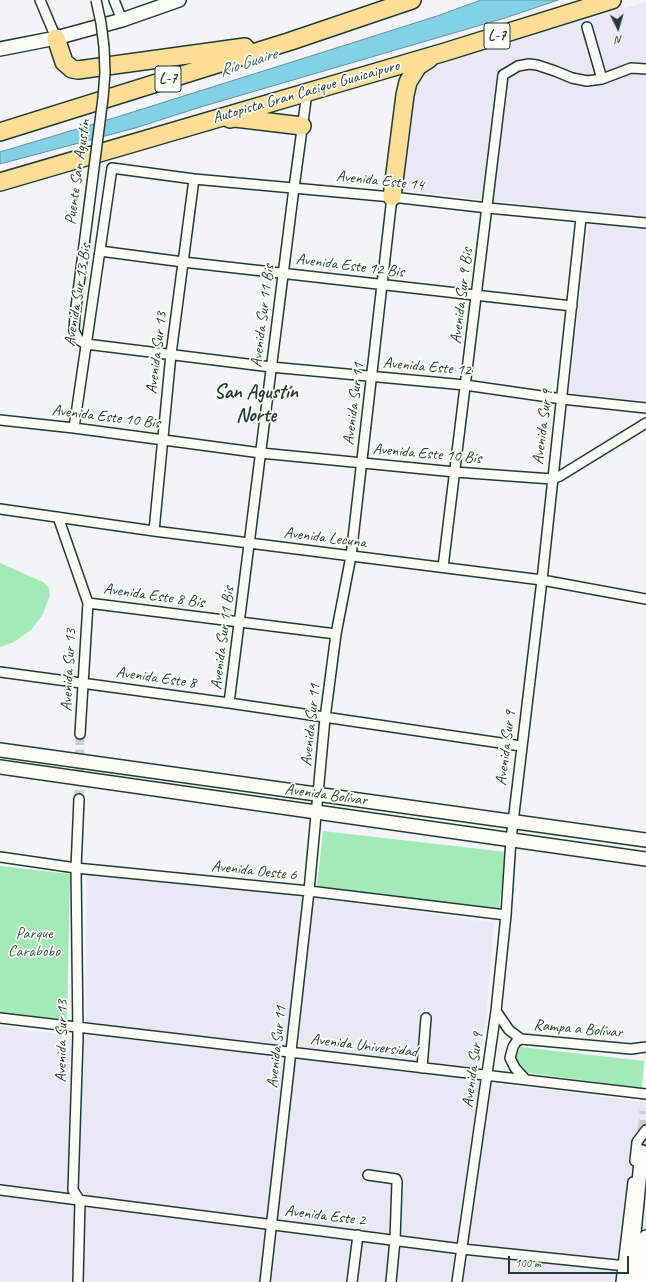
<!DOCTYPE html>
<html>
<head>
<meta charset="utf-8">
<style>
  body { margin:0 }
  #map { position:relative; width:646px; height:1282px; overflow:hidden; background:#f4f3f7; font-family:Caveat,sans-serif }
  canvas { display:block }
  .north { position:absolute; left:598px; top:8px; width:40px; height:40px; -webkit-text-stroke:3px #fdfcf7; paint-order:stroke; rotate:175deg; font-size:11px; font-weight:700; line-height:16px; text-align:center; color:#1f3d34 }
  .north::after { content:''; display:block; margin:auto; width:14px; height:18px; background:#1f3d34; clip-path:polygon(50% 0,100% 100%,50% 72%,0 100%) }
  .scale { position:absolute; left:508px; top:1256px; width:121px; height:18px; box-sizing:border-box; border:2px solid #1f3d34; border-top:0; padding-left:5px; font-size:12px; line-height:14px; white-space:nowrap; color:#1f3d34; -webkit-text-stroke:3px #fdfcf7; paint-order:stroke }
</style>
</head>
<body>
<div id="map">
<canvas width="646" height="1282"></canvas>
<div class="north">N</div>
<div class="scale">100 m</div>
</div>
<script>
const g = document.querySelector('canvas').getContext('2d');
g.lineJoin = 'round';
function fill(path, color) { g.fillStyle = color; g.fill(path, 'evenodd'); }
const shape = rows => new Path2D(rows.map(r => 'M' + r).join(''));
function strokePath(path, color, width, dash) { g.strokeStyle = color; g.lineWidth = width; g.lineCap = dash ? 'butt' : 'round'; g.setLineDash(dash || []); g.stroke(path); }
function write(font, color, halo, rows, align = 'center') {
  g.font = font + ' Caveat,sans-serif'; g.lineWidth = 3.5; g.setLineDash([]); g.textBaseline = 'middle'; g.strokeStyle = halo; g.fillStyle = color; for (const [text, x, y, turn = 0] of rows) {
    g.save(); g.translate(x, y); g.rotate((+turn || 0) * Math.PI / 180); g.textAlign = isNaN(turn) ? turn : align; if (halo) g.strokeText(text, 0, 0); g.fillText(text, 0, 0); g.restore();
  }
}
fill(shape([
  [646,2,646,401,569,393,590,212,400,190,415,78,423,66],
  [87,868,413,911,494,923,485,1029,476,1081,646,1102,646,1282,0,1282,0,1026,86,1038]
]), '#eae8f7');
fill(shape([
  [0,563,43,582,49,588,50,595,43,614,31,630,14,642,0,647],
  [323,831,506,852,499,908,317,887],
  [0,866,70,874,67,1020,0,1012],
  [521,1047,644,1061,642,1088,521,1072,516,1067,516,1059,517,1053]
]), '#a2ebb9');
const water = shape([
  [481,0,558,0,505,18,204,106,135,128,0,164,0,152,117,117,333,49,437,16,481,0]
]);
fill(water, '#84d0e5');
strokePath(water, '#5c959e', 1);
strokePath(shape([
  [79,799,80,734]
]), '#c9cfd0', 9, [9, 4.5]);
strokePath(shape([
  [642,1152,646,1111]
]), '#c9cfd0', 13, [13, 6]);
const street = shape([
  [40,0,56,38],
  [114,0,122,20],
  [587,27,602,79],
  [100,251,183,262,572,306],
  [75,315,74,331,79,340,86,344,271,367,465,385,562,399,646,408],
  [0,420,74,428,261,453,455,472,552,479,560,476,646,423],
  [74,428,112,168,194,179,392,197,488,208,646,223],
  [0,509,154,531,542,580,646,599],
  [58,517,88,603,80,734],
  [154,531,171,354,194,179],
  [443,567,503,75,518,66,529,64,537,65,555,71,572,78,587,81,602,79,631,68,646,69],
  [88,603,336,634],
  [0,672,229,703,521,746],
  [229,703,294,188,306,100],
  [0,857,76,868,309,891,506,915],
  [496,1011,509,1030,521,1039,631,1049,646,1047],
  [0,1018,646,1094],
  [521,1039,516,1042,513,1047,510,1058,515,1068,526,1080],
  [422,1068,426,1018],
  [635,1161,637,1142,646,1130],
  [368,1175,396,1179,397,1182,395,1240,391,1282],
  [0,1190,462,1249,636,1267],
  [78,1282,80,1201,73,1190,78,1037,76,868,79,799],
  [265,1282,309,891,325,718,336,634,351,556,392,197],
  [352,1282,358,1235],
  [457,1282,496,1011,506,915,511,839,542,580,581,218],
  [621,1282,633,1182]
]);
const secondary = shape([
  [0,49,56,38,122,20,179,0],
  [0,750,646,840],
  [0,767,646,859],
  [629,1282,642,1152],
  [641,1282,646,1237]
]);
const highway = shape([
  [56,38,64,62,72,69,78,70,245,47],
  [230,119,235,118,302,126],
  [0,132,291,41,412,0],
  [0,182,445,52,612,0],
  [392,197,405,95,408,82,418,66,429,59]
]);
strokePath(street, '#1f3d34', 12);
strokePath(secondary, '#1f3d34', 16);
strokePath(highway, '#1f3d34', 20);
strokePath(street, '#fdfcf7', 9);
strokePath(secondary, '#fdfcf7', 13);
strokePath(highway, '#fedd96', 17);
const streetBridge = shape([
  [75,315,103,98,105,73,104,47,101,23,96,0]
]);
strokePath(streetBridge, '#1f3d34', 12, []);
strokePath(streetBridge, '#fdfcf7', 9);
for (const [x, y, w] of [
  [497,36,26],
  [168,79,26]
]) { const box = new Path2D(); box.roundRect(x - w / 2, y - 13, w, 26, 3); g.fillStyle = '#fdfcf7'; g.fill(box); strokePath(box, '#1f3d34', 1); }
write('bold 15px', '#1f3d34', null, [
  ["L-7",497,36],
  ["L-7",168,79]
]);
write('16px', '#1f3d34', '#fdfcf7', [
  ["Autopista Gran Cacique Guaicaipuro",306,92,-16],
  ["Puente San Agustín",78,172,-82],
  ["Avenida Este 14",380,181,6],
  ["Avenida Este 12 Bis",350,266,7],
  ["Avenida Sur 13 Bis",78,295,-81],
  ["Avenida Sur 9 Bis",462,296,-83],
  ["Avenida Sur 11 Bis",263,316,-83],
  ["Avenida Sur 13",157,353,-83],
  ["Avenida Este 12",427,367,5],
  ["Avenida Sur 11",354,404,-83],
  ["Avenida Este 10 Bis",106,417,7],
  ["Avenida Sur 9",543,427,-83],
  ["Avenida Este 10 Bis",427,454,5],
  ["Avenida Lecuna",325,538,7],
  ["Avenida Este 8 Bis",154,596,8],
  ["Avenida Sur 11 Bis",223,638,-83],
  ["Avenida Sur 13",69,670,-87],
  ["Avenida Este 8",156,678,8],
  ["Avenida Sur 11",311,725,-84],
  ["Avenida Sur 9",506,748,-83],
  ["Avenida Bolívar",326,795,8],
  ["Avenida Oeste 6",254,871,6],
  ["Rampa a Bolívar",578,1029,5],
  ["Avenida Sur 13",62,1041,-89],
  ["Avenida Universidad",364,1046,7],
  ["Avenida Sur 11",277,1047,-84],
  ["Avenida Sur 9",473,1070,-82],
  ["Avenida Este 2",325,1216,7]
]);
write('16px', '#39604f', '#fdfcf7', [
  ["Parque",34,934],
  ["Carabobo",34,952]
]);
write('italic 17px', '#386260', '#fdfcf7', [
  ["Río Guaire",248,63,-18]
]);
write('bold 20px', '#1f3d34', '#fdfcf7', [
  ["San Agustín",256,393],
  ["Norte",256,416]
]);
</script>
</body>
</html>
